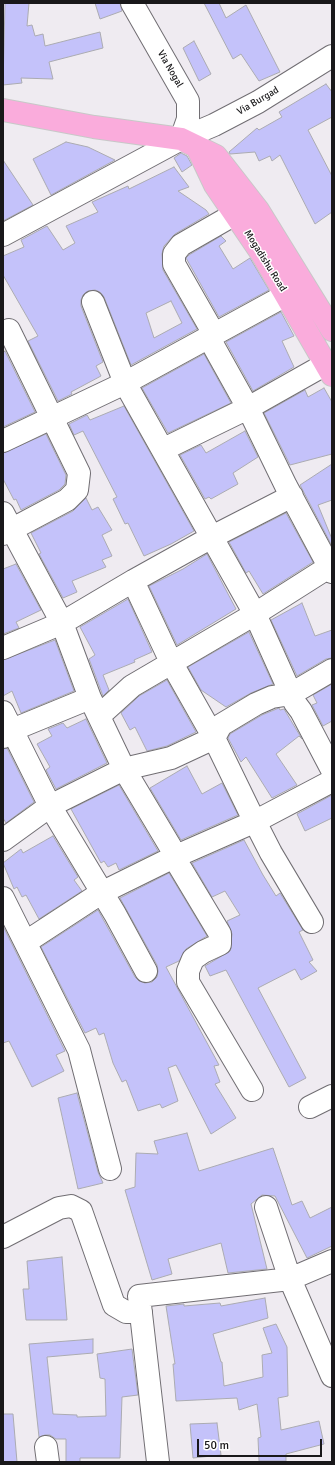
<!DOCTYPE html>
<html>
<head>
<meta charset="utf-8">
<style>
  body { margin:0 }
  #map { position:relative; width:335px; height:1465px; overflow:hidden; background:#efebf1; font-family:Signika,sans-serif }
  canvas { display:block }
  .frame { position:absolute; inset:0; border:4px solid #19181a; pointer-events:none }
  .scale { position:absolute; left:197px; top:1439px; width:125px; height:18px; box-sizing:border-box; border:2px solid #19181a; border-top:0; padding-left:5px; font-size:12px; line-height:14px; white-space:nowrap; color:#19181a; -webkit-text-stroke:3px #fff; paint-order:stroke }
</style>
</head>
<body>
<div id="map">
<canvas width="335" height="1465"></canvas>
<div class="frame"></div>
<div class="scale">50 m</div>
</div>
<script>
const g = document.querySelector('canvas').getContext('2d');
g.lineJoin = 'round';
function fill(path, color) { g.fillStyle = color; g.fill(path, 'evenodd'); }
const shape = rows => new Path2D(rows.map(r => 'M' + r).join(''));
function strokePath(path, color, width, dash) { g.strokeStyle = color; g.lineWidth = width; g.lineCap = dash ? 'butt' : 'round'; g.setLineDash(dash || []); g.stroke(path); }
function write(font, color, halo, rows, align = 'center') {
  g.font = font + ' Signika,sans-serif'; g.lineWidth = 3; g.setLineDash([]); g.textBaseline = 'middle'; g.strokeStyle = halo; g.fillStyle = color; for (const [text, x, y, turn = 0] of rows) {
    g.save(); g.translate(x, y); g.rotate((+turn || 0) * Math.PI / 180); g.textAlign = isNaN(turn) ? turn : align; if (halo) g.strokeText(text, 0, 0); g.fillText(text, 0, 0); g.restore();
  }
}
const building = shape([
  [5,3,29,3,27,26,32,25,35,36,43,34,45,46,100,32,103,48,49,62,53,79,21,78,22,83,3,85,5,3],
  [95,3,120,3,122,11,100,19,95,3],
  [204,3,219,3,226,18,246,5,280,72,259,81,241,54,233,59,204,3],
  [194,41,211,74,199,81,183,48,194,41],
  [326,84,332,92,332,117,308,130,332,176,332,212,315,224,280,155,272,161,270,156,259,161,255,152,230,154,229,152,257,128,259,130,282,117,279,112,326,84],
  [66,142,88,147,115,160,51,195,33,159,66,142],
  [181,153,187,156,192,165,182,172,174,158,181,153],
  [3,160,33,205,3,221,3,160],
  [174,167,189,187,178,191,206,210,209,214,175,234,164,246,162,254,163,270,197,329,131,365,104,297,100,292,95,290,88,291,83,295,81,300,81,306,103,362,96,366,101,376,71,392,72,394,58,401,28,341,38,336,3,275,3,256,24,247,21,240,47,226,63,250,75,243,66,226,98,212,92,202,128,186,129,189,174,167],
  [171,301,182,323,154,338,146,313,171,301],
  [221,236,226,241,219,246,233,269,250,258,269,290,219,317,186,258,189,255,221,236],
  [281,312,294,336,282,341,294,367,253,391,226,342,281,312],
  [5,351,35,412,3,427,3,353,5,351],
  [204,354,231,403,168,433,142,388,204,354],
  [324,388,332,402,332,454,290,465,264,413,305,390,308,397,324,388],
  [124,406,194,531,171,544,144,556,128,523,125,524,113,499,117,497,83,431,74,435,69,424,87,415,90,420,124,406],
  [245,431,258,457,233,473,238,484,211,499,209,497,205,499,180,455,201,445,206,453,245,431],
  [46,434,66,475,65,484,59,490,21,510,16,499,14,500,3,479,3,453,46,434],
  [332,464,332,500,318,505,332,539,332,546,300,485,332,464],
  [86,498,92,510,98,507,112,530,102,535,112,556,102,560,106,567,72,581,77,592,63,598,39,554,41,553,31,533,73,511,86,498],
  [286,513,313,562,263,594,249,571,246,573,229,542,286,513],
  [207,554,236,609,177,645,149,586,183,569,207,554],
  [16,564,41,610,16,622,19,628,3,634,3,569,16,564],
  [128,599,152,652,134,660,135,662,103,675,109,690,103,696,89,659,95,655,80,627,128,599],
  [302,603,315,636,332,630,332,658,326,659,297,676,271,620,302,603],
  [249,632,273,684,251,693,226,707,201,690,188,667,249,632],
  [55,640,74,691,21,713,12,691,3,696,3,660,55,640],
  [167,680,196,732,167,746,147,751,135,727,130,730,121,713,139,696,167,680],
  [332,684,332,721,323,726,312,705,317,703,313,695,332,684],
  [279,708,280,710,284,709,302,739,299,736,276,754,297,785,272,798,246,757,241,762,228,738,230,734,262,715,279,708],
  [86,719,107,763,56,789,46,770,50,767,37,744,52,736,48,729,63,723,67,728,86,719],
  [7,748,34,802,6,823,3,818,3,749,7,748],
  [187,766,202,794,222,783,238,815,181,840,150,788,187,766],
  [119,785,158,851,119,870,116,863,108,867,104,861,101,863,71,809,119,785],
  [332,795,332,818,305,831,297,814,332,795],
  [53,836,78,877,74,880,82,891,39,919,26,895,22,897,17,887,14,889,3,863,21,849,23,853,53,836],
  [244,840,263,875,276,896,280,893,303,930,299,932,313,960,309,962,317,971,301,980,295,969,258,988,306,1078,289,1087,226,970,210,976,205,966,230,951,232,934,227,921,240,915,225,891,212,897,192,863,244,840],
  [169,873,207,936,186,949,179,961,166,967,219,1065,214,1066,220,1082,215,1084,236,1118,211,1134,176,1065,168,1068,178,1101,162,1108,160,1104,138,1111,126,1080,122,1082,113,1063,104,1033,99,1035,96,1028,85,1033,41,947,98,910,135,977,139,981,145,983,152,982,157,977,158,971,157,965,120,898,169,873],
  [3,926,65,1051,56,1055,64,1071,32,1087,9,1041,3,1043,3,926],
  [77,1093,98,1172,103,1183,78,1189,58,1098,77,1093],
  [187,1133,199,1171,273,1148,292,1205,302,1201,310,1218,332,1207,332,1246,307,1258,275,1196,262,1195,251,1204,267,1269,228,1273,221,1243,168,1259,172,1274,152,1280,125,1190,135,1187,136,1153,158,1154,154,1141,187,1133],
  [62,1257,67,1320,26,1320,23,1289,29,1289,27,1261,62,1257],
  [265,1298,268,1318,213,1334,221,1362,222,1362,224,1386,263,1377,262,1355,272,1353,263,1328,276,1324,287,1347,288,1396,278,1398,281,1430,319,1421,324,1444,286,1454,286,1461,259,1461,258,1438,261,1437,257,1404,239,1410,237,1398,176,1401,173,1364,175,1364,166,1306,184,1304,184,1306,220,1303,221,1306,265,1298],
  [93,1339,93,1353,47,1357,53,1414,77,1415,77,1417,106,1416,105,1379,100,1378,97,1354,132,1349,138,1395,122,1397,120,1458,80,1458,80,1462,66,1462,66,1439,56,1439,50,1435,45,1435,39,1437,29,1344,93,1339],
  [3,1414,13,1414,17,1462,3,1462,3,1414],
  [217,1423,221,1455,193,1458,190,1424,217,1423]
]);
fill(building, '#c4c2fa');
strokePath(building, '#ababb1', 1);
const minor = shape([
  [132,3,188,101,188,119,181,139],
  [3,235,181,139,214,125,258,102,332,56],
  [93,302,125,383,255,614,295,703,301,711,332,770],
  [214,334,174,264,174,254,181,245,235,214],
  [209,338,248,408,286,486,332,572],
  [3,441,125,383,286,295],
  [164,449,248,408,326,364],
  [3,513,62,623,90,698,124,769,170,846,178,864,220,934,220,944,203,952,193,959,188,971,188,982,252,1090],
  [3,534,67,500,77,490,79,473,9,330],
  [133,581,171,662,214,738,249,810,271,853,312,922],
  [3,648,62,623,133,581,212,537,292,496],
  [3,712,50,806,115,914,146,971],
  [99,716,132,686,255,614,332,565],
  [3,737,12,730,90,698],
  [3,840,50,806,124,769,171,758,214,738,221,725,256,704,272,697,291,694,332,670],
  [3,898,79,1050,110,1169],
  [26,942,101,893,174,857,256,821,332,781],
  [310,1107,332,1096],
  [266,1207,290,1279,332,1376],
  [3,1237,59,1208,71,1206,81,1211,114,1305,126,1312,141,1312],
  [46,1447,48,1462],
  [158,1462,139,1296,290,1279,332,1261]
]);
const highway = shape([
  [3,110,94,127,181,139,216,156,258,210,332,330],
  [197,147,215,185,262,254,332,375]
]);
strokePath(minor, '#716e73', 24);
strokePath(highway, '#c8c8c8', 24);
strokePath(minor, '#fff', 22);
strokePath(highway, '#faacdc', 22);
write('10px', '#19181a', '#fff', [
  ["Via Nogal",170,69,60],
  ["Via Burgad",258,101,-30],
  ["Mogadishu Road",265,261,58]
]);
</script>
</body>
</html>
